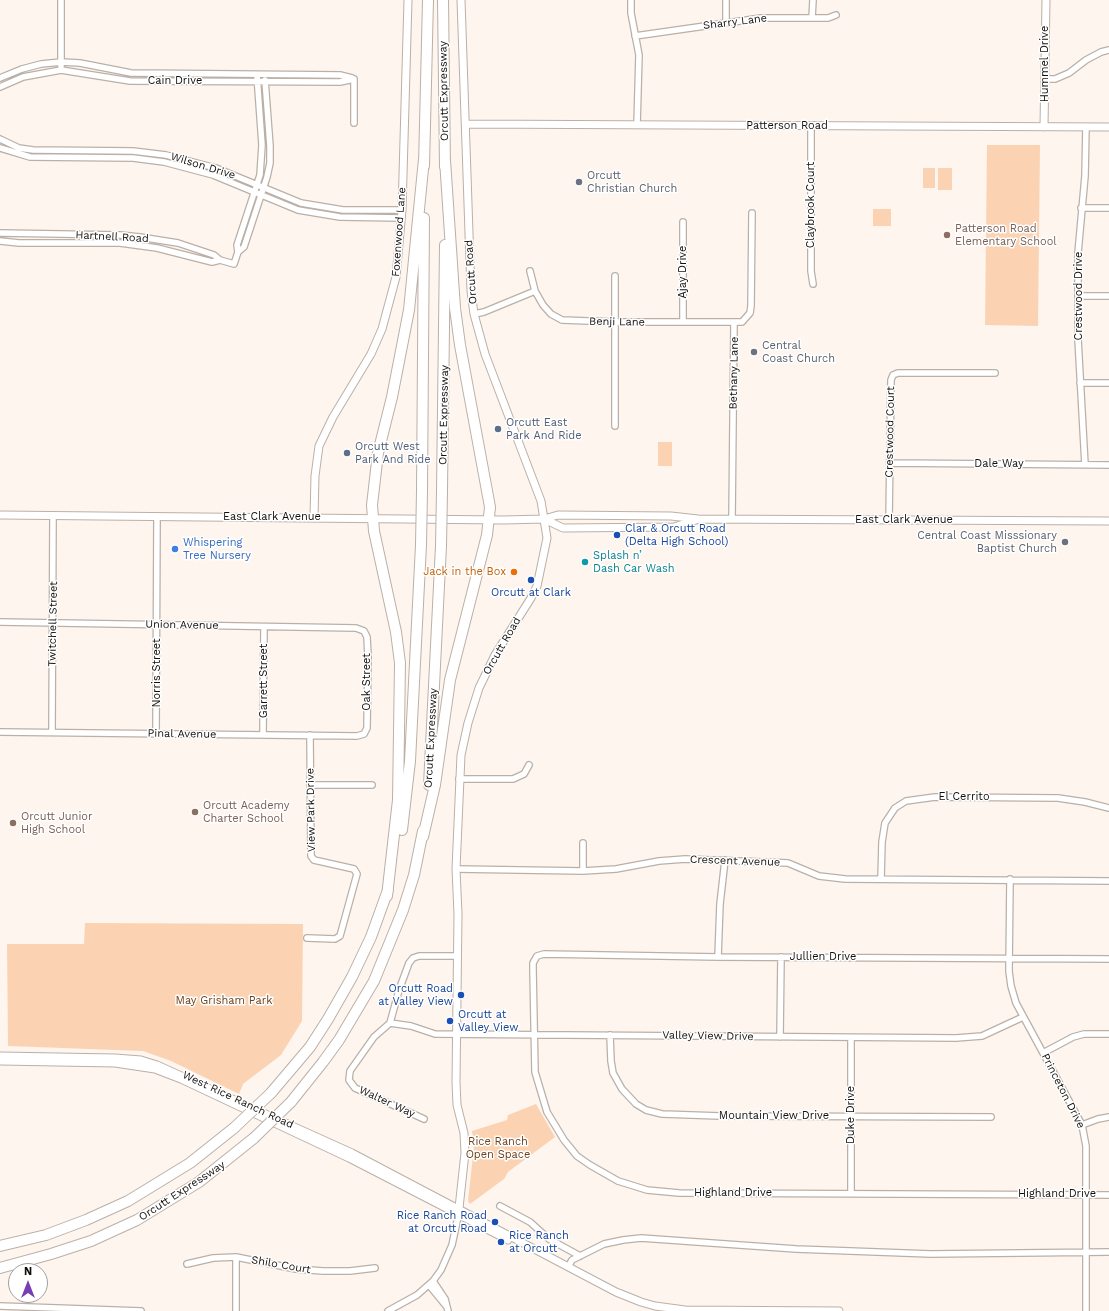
<!DOCTYPE html>
<html>
<head>
<meta charset="utf-8">
<style>
  body { margin:0 }
  #map { position:relative; width:1109px; height:1311px; overflow:hidden; background:#fef5ee; font-family:"Work Sans",sans-serif }
  canvas { display:block }
  .north { position:absolute; left:8px; top:1263px; width:40px; height:40px; box-sizing:border-box; background:#fff; border:1px solid #a19f9e; border-radius:50%; rotate:0deg; font-size:11px; font-weight:700; line-height:16px; text-align:center; color:#130f0c }
  .north::after { content:''; display:block; margin:auto; width:14px; height:18px; background:#7a3eb3; clip-path:polygon(50% 0,100% 100%,50% 72%,0 100%) }
</style>
</head>
<body>
<div id="map">
<canvas width="1109" height="1311"></canvas>
<div class="north">N</div>
</div>
<script>
const g = document.querySelector('canvas').getContext('2d');
g.lineJoin = 'round';
function fill(path, color) { g.fillStyle = color; g.fill(path, 'evenodd'); }
const shape = rows => new Path2D(rows.map(r => 'M' + r).join(''));
function strokePath(path, color, width, dash) { g.strokeStyle = color; g.lineWidth = width; g.lineCap = dash ? 'butt' : 'round'; g.setLineDash(dash || []); g.stroke(path); }
function write(font, color, halo, rows, align = 'center') {
  g.font = font + ' "Work Sans",sans-serif'; g.lineWidth = 3; g.setLineDash([]); g.textBaseline = 'middle'; g.strokeStyle = halo; g.fillStyle = color; for (const [text, x, y, turn = 0] of rows) {
    g.save(); g.translate(x, y); g.rotate((+turn || 0) * Math.PI / 180); g.textAlign = isNaN(turn) ? turn : align; if (halo) g.strokeText(text, 0, 0); g.fillText(text, 0, 0); g.restore();
  }
}
fill(shape([
  [987,145,1040,145,1038,326,985,325],
  [923,168,935,168,935,188,923,188],
  [938,168,952,168,952,190,938,190],
  [873,209,891,209,891,226,873,226],
  [658,442,672,442,672,466,658,466],
  [85,923,303,924,302,1021,281,1055,243,1084,239,1094,171,1061,143,1051,8,1046,7,944,84,944],
  [536,1104,555,1137,508,1172,504,1179,470,1204,468,1201,474,1146,472,1131,507,1120,508,1115]
]), '#fbd3b3');
const street = shape([
  [61,0,61,66],
  [631,0,631,13,639,55,637,125],
  [812,18,813,0],
  [726,23,726,0],
  [635,36,761,18,828,18,836,15],
  [0,78,22,69,41,64,61,62,80,63,131,73,340,75,352,78],
  [1046,79,1055,79,1069,73,1086,60,1101,52,1109,50],
  [0,87,23,77,61,70,130,81,340,82,354,79],
  [354,123,354,79],
  [811,126,811,271,813,284],
  [0,139,19,148,33,150,133,151,166,155,216,168,301,203,343,210,402,210],
  [0,148,30,157,133,158,164,162,213,175,298,210,340,217,401,218],
  [1081,208,1109,208],
  [683,222,683,322],
  [0,233,120,235,140,237,178,243,214,255,220,260,234,264,238,252,237,245,260,175,262,145,257,75],
  [0,241,19,243,120,243,157,248,212,262,220,260],
  [238,252,244,247,267,177,270,163,270,146,265,80],
  [530,271,535,291,543,305,551,314,562,320,615,322,742,322,750,313,751,306,752,213],
  [615,276,615,426],
  [1078,296,1109,296],
  [474,314,484,312,535,291],
  [1080,383,1109,383],
  [890,463,1109,465],
  [1085,465,1078,339,1078,253,1085,176,1086,127],
  [732,519,734,323],
  [889,520,891,380,893,375,898,373,995,373],
  [0,622,356,628,364,631,367,637,368,656,367,728,364,734,357,736,0,732],
  [52,732,53,515],
  [156,733,157,517],
  [263,734,264,627],
  [459,779,513,779,524,774,529,765],
  [310,785,372,785],
  [583,843,583,871],
  [456,869,583,871,616,869,659,861,685,859,788,863,819,876,845,879,1109,881],
  [881,879,882,842,885,823,895,808,906,801,935,797,1058,798,1085,802,1109,808],
  [1010,879,1009,971,1011,986,1016,1003,1082,1125,1086,1146,1086,1311],
  [307,938,335,939,340,936,357,874,354,869,314,860,311,856,310,735],
  [718,957,720,904,725,860],
  [1109,959,718,957,544,954,537,956,533,963,533,970,535,1072,547,1112,564,1140,577,1156,590,1165,618,1181,647,1190,679,1193,1109,1195],
  [390,1023,411,1026,435,1034,956,1038,982,1036,1023,1017],
  [610,1035,611,1061,613,1073,622,1089,636,1104,646,1110,662,1114,720,1116,991,1117],
  [780,1037,781,957],
  [1043,1053,1073,1037,1084,1034,1109,1034],
  [424,1119,355,1088,349,1080,350,1071,374,1037,390,1023,399,990,409,963,413,958,419,956,457,956],
  [1082,1125,1098,1119,1109,1117],
  [851,1192,851,1038],
  [500,1206,530,1222,549,1239,580,1256],
  [236,1257,236,1311],
  [187,1264,213,1258,236,1257,296,1269,323,1271,350,1271,375,1268],
  [568,1267,572,1260,604,1244,623,1240,641,1238,796,1249,931,1254,1109,1252],
  [433,1281,445,1299,448,1311],
  [429,1285,447,1307],
  [0,1306,141,1311],
  [388,1311,417,1295,433,1281,441,1270,452,1245,459,1212]
]);
const secondary = shape([
  [466,124,1109,127],
  [1044,127,1046,0],
  [0,515,504,520,544,519,558,515,671,516,698,519,1109,521],
  [314,517,315,476,319,446,333,417,371,354,382,329,396,277,402,210,408,0],
  [544,519,563,528,674,527,696,520],
  [0,1056,115,1058,141,1060,157,1065,352,1153,616,1292,641,1302,655,1306,685,1310,839,1311],
  [0,1061,115,1063,155,1069,181,1079,349,1158,508,1240],
  [459,1208,465,1153,464,1133,457,1105,456,1082,458,914,456,869,461,755,468,723,479,688,495,655,531,598,537,586,547,538,541,501,485,354,474,314,471,291,461,0]
]);
const highway = shape([
  [443,0,445,167],
  [424,166,428,0],
  [422,491,424,218],
  [442,491,445,245],
  [429,785,441,546],
  [402,830,410,761,421,545],
  [423,837,435,785,450,680,487,535,490,507,460,345,455,308,445,160],
  [387,896,398,800,400,663,396,632,374,531,372,505,378,453,392,397,409,310,424,159],
  [271,1093,310,1047,328,1019,352,977,371,937,388,890],
  [291,1102,323,1062,339,1040,374,981,403,910,414,875,423,831],
  [0,1246,46,1235,86,1220,128,1201,190,1163,234,1128],
  [0,1268,51,1254,91,1241,137,1220,199,1182,254,1138]
]);
strokePath(street, '#bbb0a7', 8);
strokePath(secondary, '#bbb0a7', 9);
strokePath(highway, '#bbb0a7', 12);
strokePath(street, '#fff', 5.5);
strokePath(secondary, '#fff', 7);
strokePath(highway, '#fff', 10);
const highwayBridge = shape([
  [421,545,422,491],
  [441,546,442,491],
  [234,1128,271,1093],
  [254,1138,291,1102]
]);
strokePath(highwayBridge, '#bbb0a7', 12, []);
strokePath(highwayBridge, '#fff', 10);
for (const [x, y, r, color] of [
  [579,182,4,"#6b7280"],
  [947,235,4,"#8d6e63"],
  [754,352,4,"#6b7280"],
  [498,429,4,"#5c6f8a"],
  [347,453,4,"#5c6f8a"],
  [617,535,4,"#1a4fb4"],
  [1065,542,4,"#6b7280"],
  [175,549,4,"#3f7fe0"],
  [585,562,4,"#0f9aa8"],
  [514,572,4,"#e8710a"],
  [531,580,4,"#1a4fb4"],
  [195,812,4,"#8d6e63"],
  [13,823,4,"#8d6e63"],
  [461,995,4,"#1a4fb4"],
  [450,1021,4,"#1a4fb4"],
  [495,1222,4,"#1a4fb4"],
  [501,1242,4,"#1a4fb4"]
]) { const dot = new Path2D(); dot.arc(x, y, r, 0, 2 * Math.PI); g.fillStyle = color; g.fill(dot); strokePath(dot, '#fff', 1.5); }
write('11px', '#130f0c', '#fff', [
  ["Sharry Lane",735,22,-7],
  ["Hummel Drive",1045,64,-90],
  ["Cain Drive",175,81],
  ["Orcutt Expressway",444,91,-91],
  ["Patterson Road",787,126],
  ["Wilson Drive",203,166,17],
  ["Claybrook Court",811,205,-90],
  ["Foxenwood Lane",399,232,-86],
  ["Hartnell Road",112,237,3],
  ["Orcutt Road",471,272,-94],
  ["Ajay Drive",683,272,-90],
  ["Crestwood Drive",1079,296,-90],
  ["Benji Lane",617,322,1],
  ["Bethany Lane",734,373,-89],
  ["Orcutt Expressway",444,415,-89],
  ["Crestwood Court",890,432,-89],
  ["Dale Way",999,464],
  ["East Clark Avenue",272,517],
  ["East Clark Avenue",904,520],
  ["Twitchell Street",53,624,-89],
  ["Union Avenue",182,625,1],
  ["Orcutt Road",502,646,-60],
  ["Norris Street",157,673,-90],
  ["Garrett Street",264,681,-90],
  ["Oak Street",367,682,-90],
  ["Pinal Avenue",182,734,1],
  ["Orcutt Expressway",431,738,-87],
  ["El Cerrito",964,797],
  ["View Park Drive",311,810,-91],
  ["Crescent Avenue",735,861,2],
  ["Jullien Drive",823,957],
  ["Valley View Drive",708,1036,1],
  ["Princeton Drive",1063,1091,63],
  ["West Rice Ranch Road",238,1100,25],
  ["Walter Way",387,1102,25],
  ["Duke Drive",851,1115,-90],
  ["Mountain View Drive",774,1116],
  ["Orcutt Expressway",182,1191,-33],
  ["Highland Drive",733,1193],
  ["Highland Drive",1057,1194],
  ["Shilo Court",281,1265,10]
]);
write('11px', '#5b616d', '#fff', [
  ["Orcutt",587,176],
  ["Christian Church",587,189],
  ["Central",762,346],
  ["Coast Church",762,359],
  ["Central Coast Misssionary",1057,536,"right"],
  ["Baptist Church",1057,549,"right"]
], 'left');
write('11px', '#785e54', '#fff', [
  ["Patterson Road",955,229],
  ["Elementary School",955,242],
  ["Orcutt Academy",203,806],
  ["Charter School",203,819],
  ["Orcutt Junior",21,817],
  ["High School",21,830]
], 'left');
write('11px', '#4e5e75', '#fff', [
  ["Orcutt East",506,423],
  ["Park And Ride",506,436],
  ["Orcutt West",355,447],
  ["Park And Ride",355,460]
], 'left');
write('11px', '#164399', '#fff', [
  ["Clar & Orcutt Road",625,529],
  ["(Delta High School)",625,542],
  ["Orcutt at Clark",531,593,"center"],
  ["Orcutt Road",453,989,"right"],
  ["at Valley View",453,1002,"right"],
  ["Orcutt at",458,1015],
  ["Valley View",458,1028],
  ["Rice Ranch Road",487,1216,"right"],
  ["at Orcutt Road",487,1229,"right"],
  ["Rice Ranch",509,1236],
  ["at Orcutt",509,1249]
], 'left');
write('11px', '#366cbe', '#fff', [
  ["Whispering",183,543],
  ["Tree Nursery",183,556]
], 'left');
write('11px', '#0d838f', '#fff', [
  ["Splash n’",593,556],
  ["Dash Car Wash",593,569]
], 'left');
write('11px', '#c56008', '#fff', [
  ["Jack in the Box",506,572]
], 'right');
write('11px', '#6c421c', '#fff', [
  ["May Grisham Park",224,1001],
  ["Rice Ranch",498,1142],
  ["Open Space",498,1155]
]);
</script>
</body>
</html>
